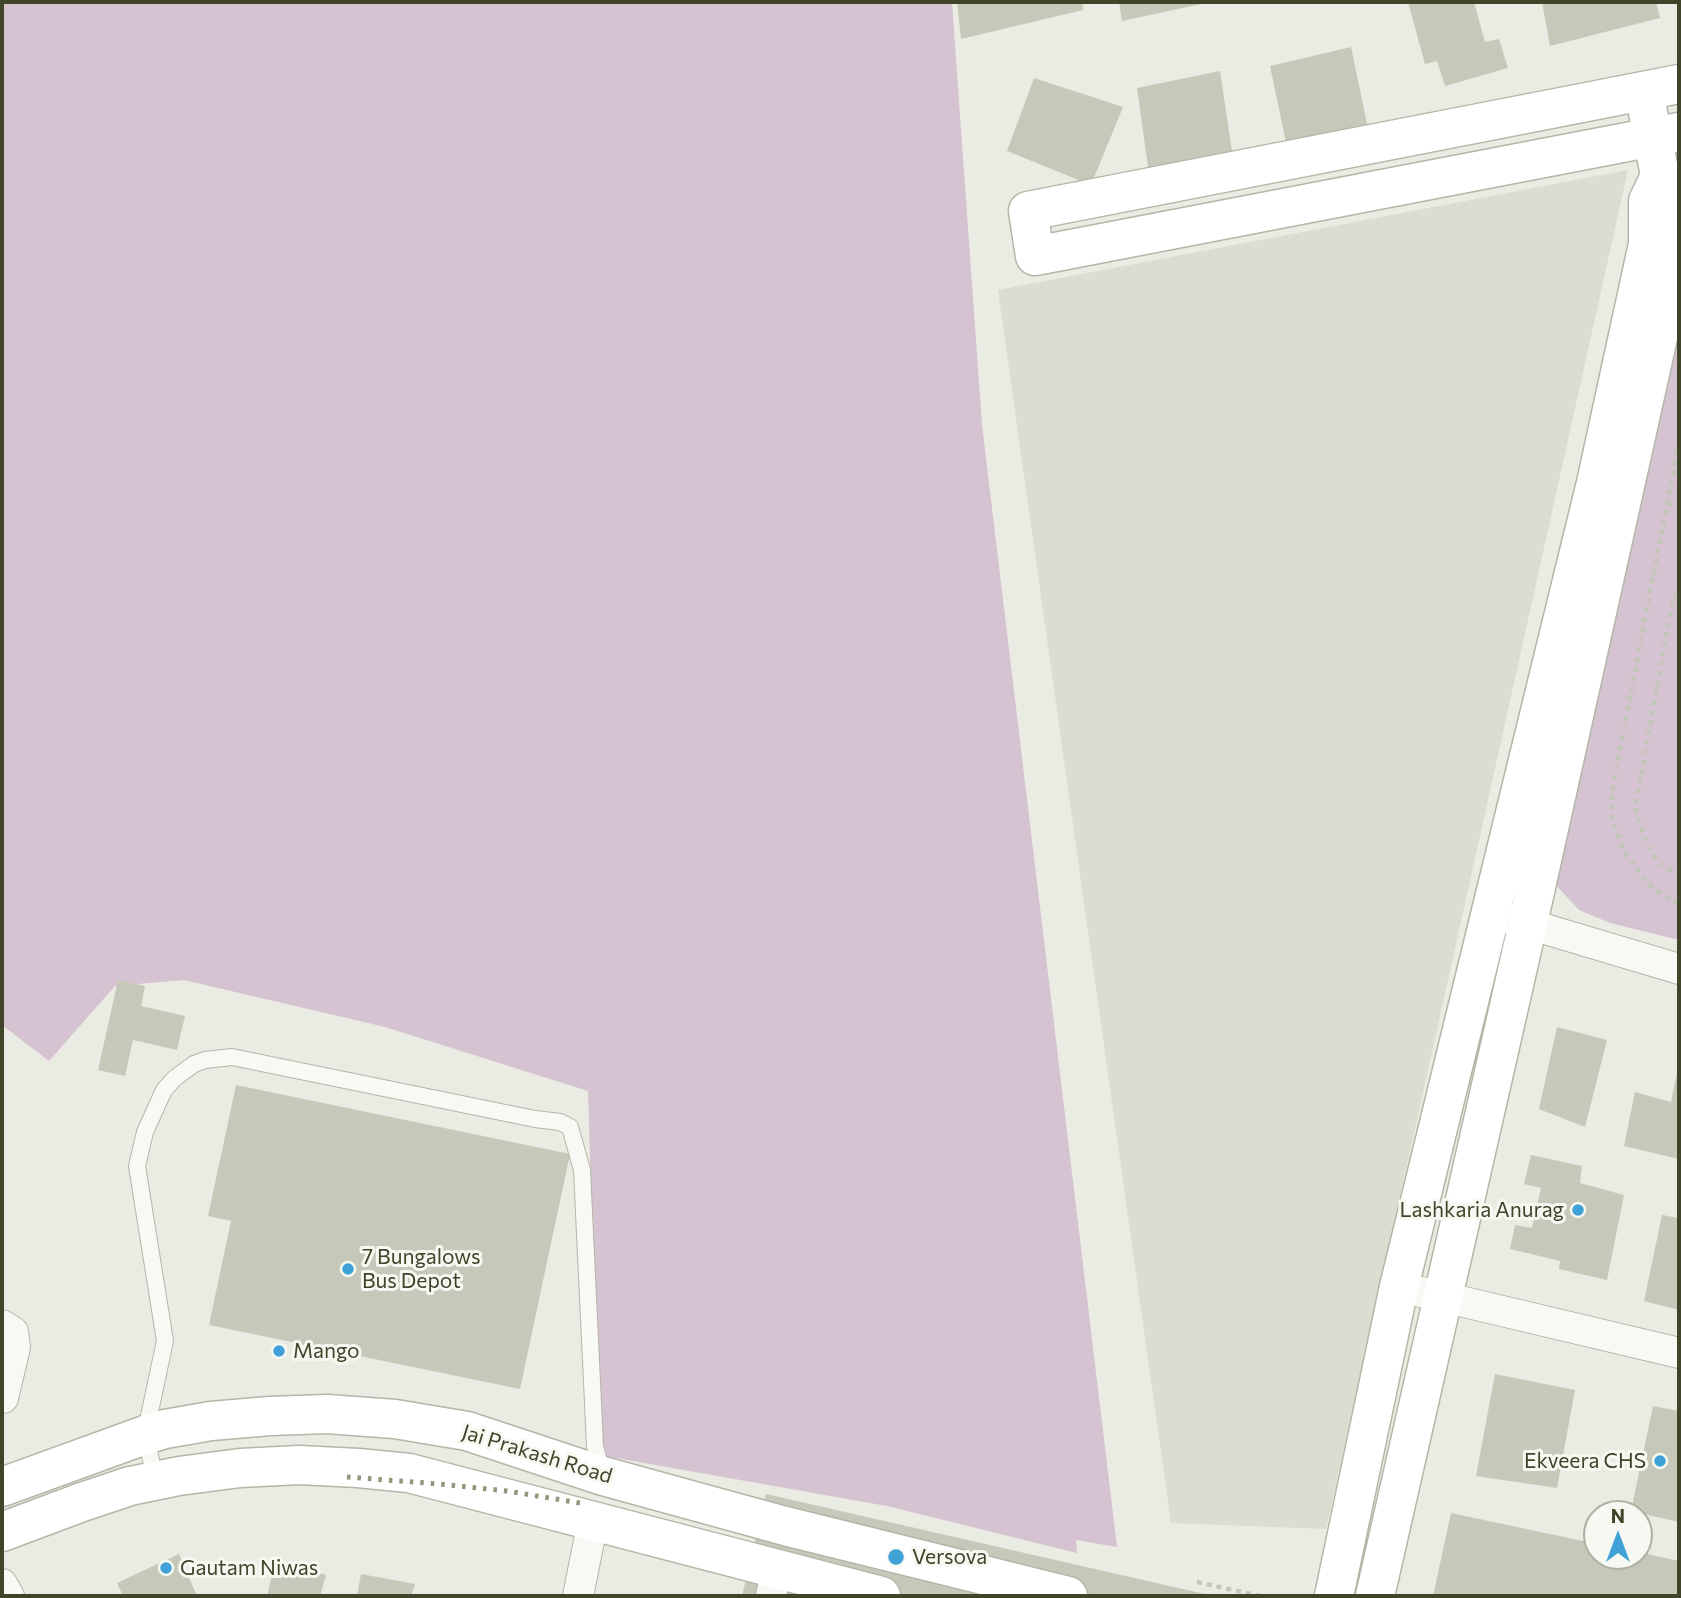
<!DOCTYPE html>
<html>
<head>
<meta charset="utf-8">
<style>
  body { margin:0 }
  #map { position:relative; width:1681px; height:1598px; overflow:hidden; background:#eaebe2; font-family:Commissioner,sans-serif }
  canvas { display:block }
  .frame { position:absolute; inset:0; border:4px solid #404429; pointer-events:none }
  .north { position:absolute; left:1583px; top:1500px; width:70px; height:70px; box-sizing:border-box; background:#f8f8f2; border:2px solid #aeb0a2; border-radius:50%; rotate:0deg; font-size:19px; font-weight:700; line-height:28px; text-align:center; color:#404429 }
  .north::after { content:''; display:block; margin:auto; width:24px; height:32px; background:#40a1d7; clip-path:polygon(50% 0,100% 100%,50% 72%,0 100%) }
</style>
</head>
<body>
<div id="map">
<canvas width="1681" height="1598"></canvas>
<div class="frame"></div>
<div class="north">N</div>
</div>
<script>
const g = document.querySelector('canvas').getContext('2d');
g.lineJoin = 'round';
function fill(path, color) { g.fillStyle = color; g.fill(path, 'evenodd'); }
const shape = rows => new Path2D(rows.map(r => 'M' + r).join(''));
function strokePath(path, color, width, dash) { g.strokeStyle = color; g.lineWidth = width; g.lineCap = dash ? 'butt' : 'round'; g.setLineDash(dash || []); g.stroke(path); }
function write(font, color, halo, rows, align = 'center') {
  g.font = font + ' Commissioner,sans-serif'; g.lineWidth = 6; g.setLineDash([]); g.textBaseline = 'middle'; g.strokeStyle = halo; g.fillStyle = color; for (const [text, x, y, turn = 0] of rows) {
    g.save(); g.translate(x, y); g.rotate((+turn || 0) * Math.PI / 180); g.textAlign = isNaN(turn) ? turn : align; if (halo) g.strokeText(text, 0, 0); g.fillText(text, 0, 0); g.restore();
  }
}
fill(shape([
  [1628,170,1326,1529,1171,1523,998,290]
]), '#dcddd0');
fill(shape([
  [2,2,952,2,982,425,1117,1547,1076,1540,1077,1553,887,1506,599,1455,588,1091,385,1027,184,980,115,986,49,1061,2,1025],
  [1679,327,1679,940,1610,923,1579,910,1555,884]
]), '#d6c3d1');
fill(shape([
  [957,2,1082,2,1083,10,961,39],
  [1119,2,1205,2,1206,3,1122,21],
  [1408,2,1474,2,1485,42,1499,39,1508,68,1445,86,1437,61,1425,64],
  [1542,2,1656,2,1660,18,1550,46],
  [1351,47,1369,133,1288,152,1270,66],
  [1220,71,1233,158,1149,174,1137,88],
  [1034,78,1123,107,1091,185,1007,151],
  [118,980,145,986,141,1006,185,1016,177,1050,133,1040,125,1076,98,1070],
  [1557,1027,1607,1040,1585,1127,1539,1109],
  [1678,1068,1679,1068,1679,1159,1624,1146,1635,1092,1671,1102],
  [236,1085,570,1154,520,1389,209,1325,231,1221,208,1216],
  [1531,1155,1582,1166,1580,1183,1624,1195,1607,1280,1559,1269,1560,1261,1510,1249,1515,1225,1532,1228,1541,1188,1524,1184],
  [1662,1215,1679,1218,1679,1310,1644,1301],
  [1495,1374,1575,1390,1557,1488,1476,1476],
  [1653,1406,1679,1411,1679,1522,1631,1511],
  [766,1494,1209,1595,1209,1596,742,1596],
  [1451,1513,1597,1544,1597,1556,1639,1556,1639,1552,1679,1561,1679,1596,1433,1596],
  [179,1554,197,1596,123,1596,117,1583],
  [275,1563,326,1575,320,1596,267,1596],
  [361,1574,415,1584,411,1596,357,1596]
]), '#c6c9b9');
const lane = shape([
  [156,1481,145,1435,165,1341,137,1166,145,1132,164,1090,175,1078,194,1064,205,1060,232,1057,535,1119,560,1122,570,1127,582,1170,595,1446,602,1473]
]);
const street = shape([
  [1508,918,1679,969],
  [1399,1287,1443,1297,1679,1353],
  [2,1325,13,1332,15,1347,3,1398,2,1398],
  [2,1584,9,1596],
  [578,1596,593,1521],
  [771,1596,777,1569]
]);
const secondary = shape([
  [1679,84,1028,211,1035,256,1679,132],
  [2,1487,145,1435,165,1429,211,1421,270,1416,327,1414,395,1419,467,1431,603,1476,785,1526,1068,1596],
  [2,1532,82,1502,130,1486,179,1476,240,1468,299,1465,358,1468,409,1473,881,1596],
  [1334,1596,1399,1287,1596,483,1648,244,1648,201,1660,176],
  [1375,1596,1528,923,1678,247,1677,203,1660,176,1644,91]
]);
strokePath(lane, '#b4b6a7', 18);
strokePath(street, '#b4b6a7', 32);
strokePath(secondary, '#b4b6a7', 41);
strokePath(shape([
  [1679,441,1612,792,1612,818,1624,851,1646,882,1672,901,1679,904],
  [1667,505,1679,504],
  [1679,583,1671,610,1635,809,1647,844,1659,863,1679,876],
  [1197,1582,1260,1596]
]), '#c4c6bc', 4.5, [5, 5]);
strokePath(lane, '#f8f9f5', 16);
strokePath(street, '#f8f9f5', 30);
strokePath(secondary, '#fff', 38);
strokePath(shape([
  [347,1477,439,1484,507,1491,586,1504]
]), '#92967a', 5, [3.5, 7]);
for (const [x, y, r, color] of [
  [1578,1210,7,"#40a1d7"],
  [348,1269,7,"#40a1d7"],
  [279,1351,7,"#40a1d7"],
  [1660,1461,7,"#40a1d7"],
  [896,1557,9,"#40a1d7"],
  [166,1568,7,"#40a1d7"]
]) { const dot = new Path2D(); dot.arc(x, y, r, 0, 2 * Math.PI); g.fillStyle = color; g.fill(dot); strokePath(dot, '#f8f8f2', 2.5); }
write('21px', '#404429', '#f8f8f2', [
  ["Lashkaria Anurag",1564,1210,"right"],
  ["7 Bungalows",362,1257],
  ["Bus Depot",362,1281],
  ["Mango",293,1351],
  ["Ekveera CHS",1646,1461,"right"],
  ["Versova",912,1557],
  ["Gautam Niwas",180,1568]
], 'left');
write('21px', '#404429', '#f8f8f2', [
  ["Jai Prakash Road",537,1454,17]
]);
</script>
</body>
</html>
